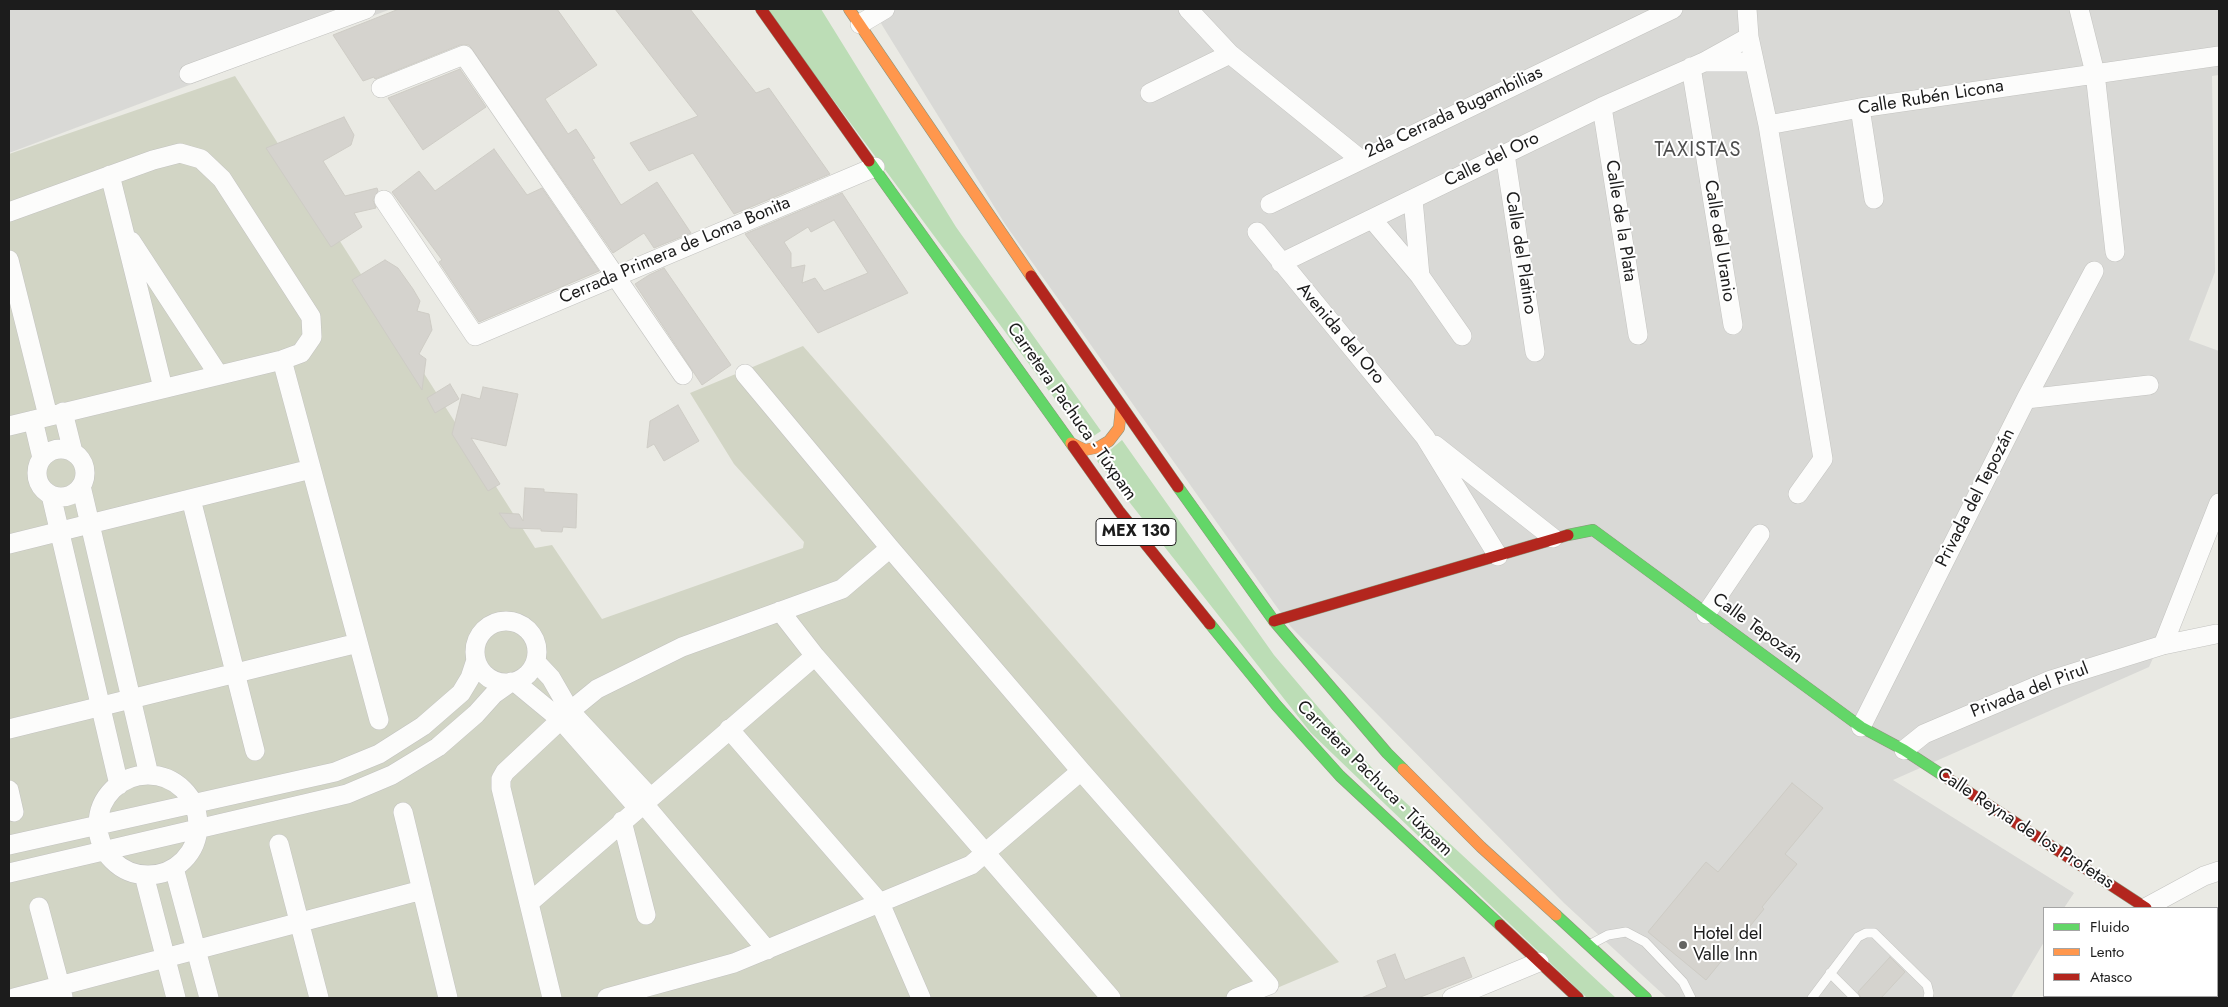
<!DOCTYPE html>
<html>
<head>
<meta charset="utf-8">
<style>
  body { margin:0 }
  #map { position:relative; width:2228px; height:1007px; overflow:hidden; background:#eaeae4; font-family:Jost,sans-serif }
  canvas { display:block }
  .frame { position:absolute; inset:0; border:10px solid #1c1c1c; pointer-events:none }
  .legend { position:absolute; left:2043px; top:907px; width:175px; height:90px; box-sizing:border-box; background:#fff; border:1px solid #a4a4a4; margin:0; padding:6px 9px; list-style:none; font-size:15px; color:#1c1c1c }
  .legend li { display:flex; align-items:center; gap:10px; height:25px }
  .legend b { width:25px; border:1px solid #a4a4a4 }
</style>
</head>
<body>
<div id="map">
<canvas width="2228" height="1007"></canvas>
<div class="frame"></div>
<ul class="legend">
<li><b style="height:6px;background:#63d668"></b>Fluido</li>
<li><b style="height:6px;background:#ff974d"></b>Lento</li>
<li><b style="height:6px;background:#b3261e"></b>Atasco</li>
</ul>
</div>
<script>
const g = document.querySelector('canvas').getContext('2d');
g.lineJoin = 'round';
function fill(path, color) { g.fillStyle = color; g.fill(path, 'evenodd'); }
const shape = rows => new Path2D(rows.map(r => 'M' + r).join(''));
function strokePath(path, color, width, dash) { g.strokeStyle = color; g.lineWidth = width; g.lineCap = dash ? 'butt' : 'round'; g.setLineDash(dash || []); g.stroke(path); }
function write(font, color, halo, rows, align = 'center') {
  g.font = font + ' Jost,sans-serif'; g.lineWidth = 4; g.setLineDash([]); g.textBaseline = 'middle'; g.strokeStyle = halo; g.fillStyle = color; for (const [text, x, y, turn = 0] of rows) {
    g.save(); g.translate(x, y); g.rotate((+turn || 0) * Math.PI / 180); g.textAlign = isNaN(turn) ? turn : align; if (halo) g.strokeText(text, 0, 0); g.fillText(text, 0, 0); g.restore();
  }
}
fill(shape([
  [9,9,391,9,9,153],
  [874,9,2219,9,2219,75,2212,76,2215,272,2189,340,2219,351,2219,513,2149,667,1893,780,2074,893,2064,908,2044,908,2044,942,2011,998,1667,998,1564,903,1291,627,1005,224,882,25]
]), '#d9d9d6');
fill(shape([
  [235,76,535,548,552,545,602,619,803,548,804,542,734,464,690,393,803,346,1339,962,1253,998,9,998,9,154]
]), '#d2d5c5');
fill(shape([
  [766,9,821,9,956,227,1101,431,1086,441],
  [1122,440,1274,655,1329,720,1390,788,1616,998,1587,998,1311,733,1097,461]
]), '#bcddb6');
const building = shape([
  [399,9,557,9,597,65,545,99,568,134,576,129,595,158,592,159,621,205,657,182,691,233,654,248,644,233,613,253,469,45,460,45,375,79,374,77,363,81,333,35,399,9],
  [615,9,690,9,756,93,769,88,830,174,734,214,693,153,649,171,630,143,698,116,615,9],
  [460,69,486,107,423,150,388,98,460,69],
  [344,117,354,135,351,145,323,161,345,196,377,188,378,191,373,200,376,208,354,213,362,227,331,247,266,148,344,117],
  [494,149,527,195,542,188,599,271,479,322,439,262,442,260,392,192,419,171,435,191,494,149],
  [842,193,908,293,818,333,745,234,842,193],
  [834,220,868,273,824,291,815,278,802,283,805,265,791,268,791,253,784,242,808,227,811,232,834,220],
  [385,260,398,268,413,289,420,301,417,311,429,314,432,330,419,354,426,359,422,390,352,280,385,260],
  [664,268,731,365,702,385,635,284,649,275,664,268],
  [450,384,459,399,435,413,427,398,450,384],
  [483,387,518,394,506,446,471,438,500,484,488,491,452,434,462,394,480,399,483,387],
  [678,405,699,441,664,461,654,444,647,448,650,421,678,405],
  [525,488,544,489,544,492,577,494,576,528,563,527,562,532,541,531,541,529,510,528,499,513,519,514,523,521,525,488],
  [1792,783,1823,808,1785,854,1797,864,1762,907,1764,909,1706,980,1648,932,1706,862,1718,872,1792,783],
  [1395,954,1405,980,1464,957,1472,977,1418,998,1361,998,1387,987,1377,961,1395,954],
  [1890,957,1905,972,1881,998,1861,998,1858,992,1890,957]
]);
fill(building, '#d5d3ce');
strokePath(building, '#ceccc5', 1);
const lane = shape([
  [1591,944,1608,935,1626,932,1645,942,1683,982,1691,998],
  [1830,973,1855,998],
  [1812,998,1858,937,1866,933,1874,933,1927,985,1929,993,1928,998]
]);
const street = shape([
  [1188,9,1230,54,1360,159],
  [1747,9,1749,37,1768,125,1823,459,1798,494],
  [2079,9,2095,73,2115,252],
  [860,24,885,9],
  [1708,62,1754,62],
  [1691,67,1733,325],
  [189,74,366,9],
  [381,88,464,55,683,375],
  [1150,93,1230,54],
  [1602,107,1638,335],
  [1860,108,1874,199],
  [1768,125,1860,108,2219,56],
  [1505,154,1535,352],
  [110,175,163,388],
  [1413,199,1420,276],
  [384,200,475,336,875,167],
  [1270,204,1673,9],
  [9,212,153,160,180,153,201,159,222,179,311,317,312,337,301,353,282,360,9,426],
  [1372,219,1420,276,1462,336],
  [1257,232,1425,437,1498,556],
  [131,241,218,374],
  [9,260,48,416],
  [1281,263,1602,107,1704,62,1749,37],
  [282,360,379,720],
  [745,374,890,548,1081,771,1269,985,1236,998],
  [2026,399,2149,385],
  [63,412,73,452],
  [33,420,42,458],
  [1435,445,1553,538],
  '37 473a24 24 0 1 1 48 0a24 24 0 1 1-48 0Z',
  [81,486,149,775],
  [51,495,119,785],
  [191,499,255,751],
  [9,544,311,469],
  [780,611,815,656,1111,998],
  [1706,614,1760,534],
  '475 652a31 31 0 1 1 62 0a31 31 0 1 1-62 0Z',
  [2163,645,2219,503],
  [536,662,551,678,570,711,650,797],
  [515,682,561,720,638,808],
  [1861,727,2026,399,2094,271],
  [9,729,358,643],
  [729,729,880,903,921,998],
  [1904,750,1924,734,2051,680,2163,645,2216,634],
  '98 825a50 50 0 1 1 100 0a50 50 0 1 1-100 0Z',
  [9,790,14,812],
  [643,803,767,950],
  [403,812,448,998],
  [622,821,646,915],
  [279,844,319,998],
  [9,845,335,772,379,754,423,726,461,693,470,678,476,660],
  [174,868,209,998],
  [9,873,347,794,392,775,438,747,476,714,494,694,511,682],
  [144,875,176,998],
  [529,903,815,656],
  [39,907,63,997],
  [2145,908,2204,876,2219,871],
  [2217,955,2219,956],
  [14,998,422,890],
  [552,998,501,788,501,779,505,772,570,711,597,689,682,647,842,589,890,548],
  [607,998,734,963,971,865,1081,771],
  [1452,998,1539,962]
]);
const fast = shape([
  [869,161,1073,446],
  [1178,487,1274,621,1387,753,1403,769],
  [1568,535,1593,530,1861,727,1904,750,1947,778],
  [1210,624,1277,706,1340,776,1500,925],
  [1556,915,1646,998]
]);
const slow = shape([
  [849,9,1031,276],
  [1071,443,1085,450,1099,447,1109,441,1119,428,1121,408],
  [1403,769,1481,847,1556,915]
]);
const jam = shape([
  [761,9,869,161],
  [1031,276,1178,487],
  [1073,446,1119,511,1210,624],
  [1274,621,1568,535],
  [1947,778,2146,908],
  [1500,925,1578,998]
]);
strokePath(lane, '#c3c3c0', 10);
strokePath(street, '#c3c3c0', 20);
strokePath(fast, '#8e957c', 12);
strokePath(slow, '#8e957c', 12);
strokePath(jam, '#8e957c', 12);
strokePath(lane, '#fcfcfb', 9);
strokePath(street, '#fcfcfb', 19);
strokePath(fast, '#63d668', 11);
strokePath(slow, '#ff974d', 11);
strokePath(jam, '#b3261e', 11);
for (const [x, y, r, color] of [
  [1683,945,5,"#646462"]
]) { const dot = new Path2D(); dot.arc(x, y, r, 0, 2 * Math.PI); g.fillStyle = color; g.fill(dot); strokePath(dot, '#fff', 2); }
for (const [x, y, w] of [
  [1136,532,80]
]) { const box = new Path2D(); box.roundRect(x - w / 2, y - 13.5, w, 27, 4); g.fillStyle = '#fff'; g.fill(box); strokePath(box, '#1c1c1c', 1); }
write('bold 16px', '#1c1c1c', null, [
  ["MEX 130",1136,532]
]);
write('18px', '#1c1c1c', '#fff', [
  ["Calle Rubén Licona",1931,98,-9],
  ["2da Cerrada Bugambilias",1454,113,-25],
  ["Calle del Oro",1492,160,-26],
  ["Calle de la Plata",1620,221,81],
  ["Calle del Uranio",1719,241,81],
  ["Cerrada Primera de Loma Bonita",675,251,-23],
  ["Calle del Platino",1520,253,81],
  ["Avenida del Oro",1340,334,50],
  ["Carretera Pachuca - Túxpam",1071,412,55],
  ["Privada del Tepozán",1976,498,-63],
  ["Calle Tepozán",1757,629,36],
  ["Privada del Pirul",2030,691,-21],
  ["Carretera Pachuca - Túxpam",1374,779,45],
  ["Calle Reyna de los Profetas",2025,829,33]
]);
write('18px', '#1c1c1c', '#fff', [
  ["Hotel del",1693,935],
  ["Valle Inn",1693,956]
], 'left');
g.letterSpacing = '1px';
write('20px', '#4f4f4f', '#fff', [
  ["TAXISTAS",1698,151]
]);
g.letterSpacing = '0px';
</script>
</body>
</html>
